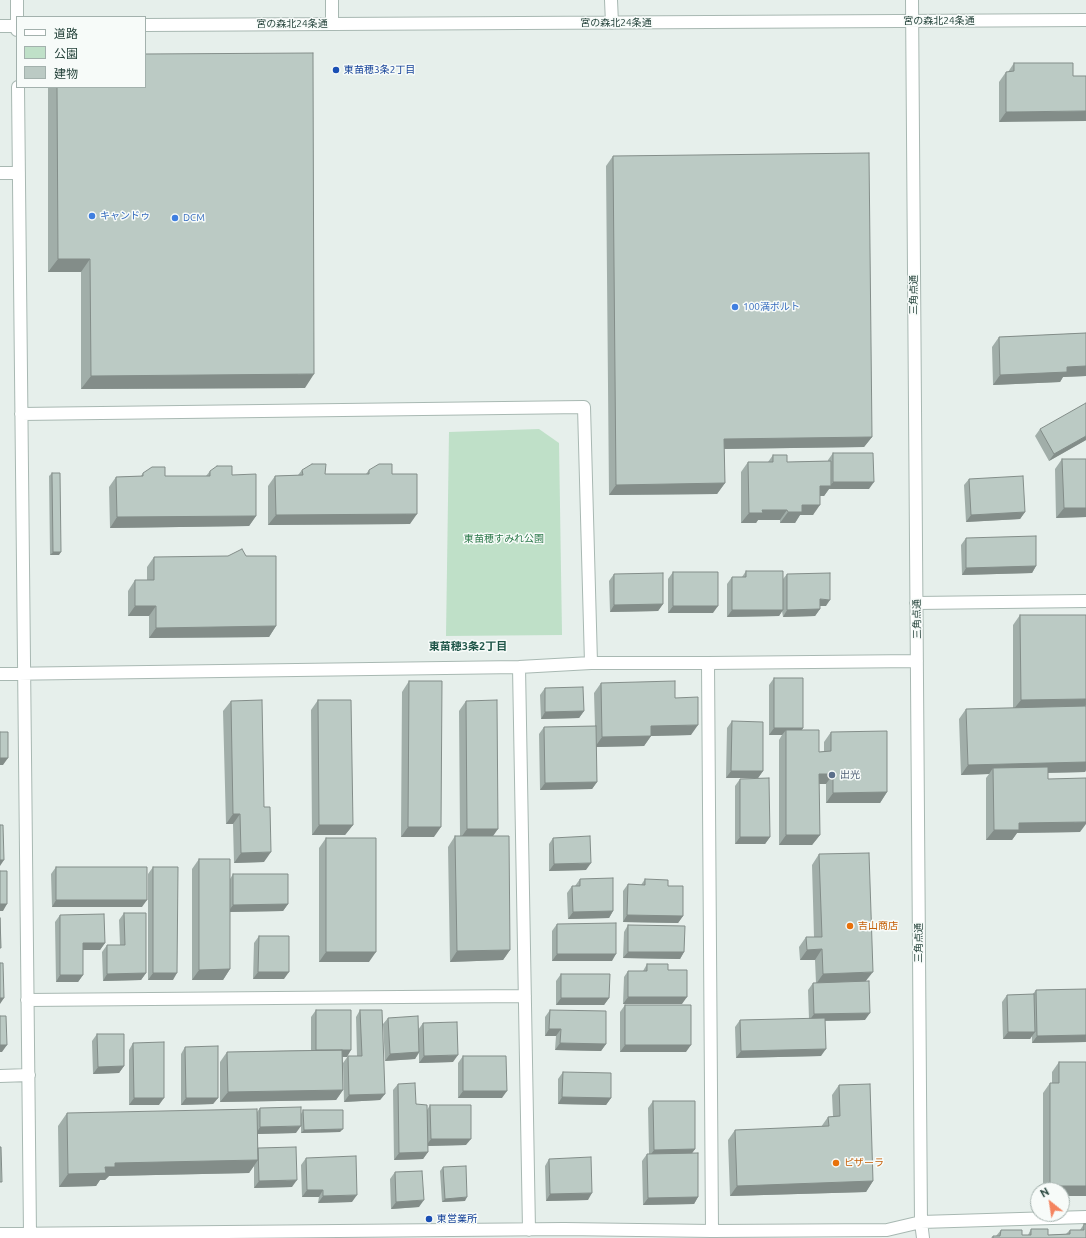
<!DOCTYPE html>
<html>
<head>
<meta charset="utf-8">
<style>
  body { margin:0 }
  #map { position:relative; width:1086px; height:1238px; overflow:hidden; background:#e6efeb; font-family:Ubuntu,"Noto Sans JP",sans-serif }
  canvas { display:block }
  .legend { position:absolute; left:16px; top:16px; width:130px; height:72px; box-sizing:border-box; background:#f7fbf9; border:1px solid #a3b1ad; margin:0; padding:5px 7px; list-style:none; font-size:12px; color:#24423a }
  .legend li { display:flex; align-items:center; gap:8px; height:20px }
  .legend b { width:20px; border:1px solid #a3b1ad }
  .north { position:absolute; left:1030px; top:1182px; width:40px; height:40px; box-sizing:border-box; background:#f7fbf9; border:1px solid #a3b1ad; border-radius:50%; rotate:330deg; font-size:11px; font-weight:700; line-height:16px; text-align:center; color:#24423a }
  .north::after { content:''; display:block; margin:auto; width:14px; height:18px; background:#f4845f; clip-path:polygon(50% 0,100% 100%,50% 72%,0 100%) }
</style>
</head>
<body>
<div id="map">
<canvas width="1086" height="1238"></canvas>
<ul class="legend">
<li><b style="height:5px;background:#fff"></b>道路</li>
<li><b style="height:11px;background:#bfe0c8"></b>公園</li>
<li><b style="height:11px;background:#bbcac4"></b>建物</li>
</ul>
<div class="north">N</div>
</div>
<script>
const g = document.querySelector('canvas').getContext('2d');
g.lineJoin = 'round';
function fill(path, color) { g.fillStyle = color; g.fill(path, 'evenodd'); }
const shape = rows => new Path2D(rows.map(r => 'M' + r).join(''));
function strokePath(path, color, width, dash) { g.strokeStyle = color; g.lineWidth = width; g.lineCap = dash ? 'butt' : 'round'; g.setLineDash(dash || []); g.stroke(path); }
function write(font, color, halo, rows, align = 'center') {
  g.font = font + ' Ubuntu,"Noto Sans JP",sans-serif'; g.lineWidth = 3; g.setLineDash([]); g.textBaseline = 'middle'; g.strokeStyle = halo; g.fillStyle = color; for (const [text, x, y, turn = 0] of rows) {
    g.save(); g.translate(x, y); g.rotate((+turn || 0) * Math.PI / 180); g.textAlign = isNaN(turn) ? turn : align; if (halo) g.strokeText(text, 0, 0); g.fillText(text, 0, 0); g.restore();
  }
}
fill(shape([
  [539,429,559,443,562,635,446,636,449,432]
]), '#bfe0c8');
const minor = shape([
  [17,0,17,30],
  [332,0,332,23],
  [611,0,612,23],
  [912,0,921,1222,923,1238],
  [145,25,1086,20],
  [0,26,17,26],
  [18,87,30,1234],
  [0,173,19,173],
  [21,414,584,407,591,663],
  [916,603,1086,601],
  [708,663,712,1231],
  [519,667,529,1230],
  [0,674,519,667,591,663,708,663,917,661],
  [27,1000,525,996],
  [0,1076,29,1075],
  [0,1234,564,1229,712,1231,887,1230,921,1222,1086,1217]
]);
strokePath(minor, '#a8b8b2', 14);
strokePath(minor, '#fff', 12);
fill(shape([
  [1014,63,1073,63,999,122,999,82,1006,72,1008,72],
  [48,87,145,87,305,388,81,389,81,272,48,272],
  [613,156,872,437,864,447,724,449,725,483,717,494,609,495,606,166],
  [1086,333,1086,376,1063,377,1060,382,993,385,992,347,999,337],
  [1040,429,1086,440,1049,461,1035,436],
  [833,453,869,489,829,489,824,496,820,496,813,515,800,515,795,523,780,523,780,520,758,520,756,523,741,523,741,472,748,462,768,462,773,455,787,462,828,461,828,460],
  [1062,459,1086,517,1056,518,1055,469],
  [302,470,325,474,366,474,369,470,392,474,410,524,268,525,268,486,275,476,298,475],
  [210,471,232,475,256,516,249,526,110,528,109,487,116,477,141,476,143,473,165,476,206,476],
  [52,473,59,555,50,555,49,476],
  [969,479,1025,512,1020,519,966,522,964,485],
  [966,538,1036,566,1032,573,962,575,961,545],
  [154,557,276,626,269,637,149,638,149,616,128,616,128,591,135,580,147,580,147,567],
  [746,571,783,579,787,574,826,606,820,606,820,609,815,616,783,617,782,611,779,616,727,617,727,584,732,577,742,577],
  [673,572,713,613,668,613,668,579],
  [614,574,663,604,658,611,610,612,609,581],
  [1020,615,1086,706,1086,770,1085,772,1048,773,1048,779,1080,832,1017,833,1012,840,986,840,986,778,989,774,961,775,959,719,966,709,1013,708,1013,625],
  [774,678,803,728,802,730,819,752,824,751,824,742,831,732,887,792,880,803,826,803,826,784,819,784,820,835,812,845,779,845,779,740,782,735,769,735,769,685],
  [409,681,434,837,401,837,402,692],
  [601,683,675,698,691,735,651,736,644,746,596,747,597,782,592,789,540,790,539,734,544,727,595,726,594,693],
  [545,688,584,711,579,718,541,719,540,695],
  [318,700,353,825,345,835,312,835,311,710],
  [231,701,264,862,234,863,233,824,226,824,223,711],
  [466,701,493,836,510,950,503,960,450,962,448,847,455,836,460,836,459,711],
  [732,721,763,771,758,778,726,778,727,728],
  [740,779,770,837,765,844,735,844,735,786],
  [326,838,369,962,319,962,319,848],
  [553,838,586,870,549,871,549,844],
  [819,854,866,981,865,1020,825,1021,821,1056,736,1058,735,1027,740,1020,809,1019,808,990,813,983,816,983,815,960,800,960,799,947,806,937,814,937,812,865],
  [199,859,230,879,233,874,288,904,283,911,230,912,230,969,223,980,192,980,192,869],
  [56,867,142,907,52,907,51,874],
  [153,867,173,980,148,980,148,874],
  [580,879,613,911,609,918,568,919,567,893,572,886,575,886],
  [645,879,668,886,683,916,678,923,623,922,623,891,628,884,641,885],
  [124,913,146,973,141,980,103,981,102,952,107,945,120,945,119,920],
  [60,915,105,943,100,950,83,950,83,975,78,982,56,982,55,922],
  [557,924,612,961,552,961,552,931],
  [628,925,684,952,680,959,623,958,624,932],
  [259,936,284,979,253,979,254,943],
  [647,964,668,970,682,1004,623,1004,624,977,628,971,643,971],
  [561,974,609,998,604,1005,556,1005,556,981],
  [1086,989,1086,1042,1032,1043,1032,1035,1030,1039,1003,1039,1002,1002,1007,995,1033,994,1036,990],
  [625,1005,686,1052,620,1052,620,1012],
  [316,1010,347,1057,343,1057,343,1090,336,1100,220,1102,220,1062,227,1052,311,1050,311,1017],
  [360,1010,385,1094,380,1100,344,1102,343,1063,348,1056,357,1056,356,1017],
  [550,1010,606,1044,601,1051,555,1050,556,1036,545,1036,545,1017],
  [388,1018,418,1030,423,1023,453,1062,419,1063,419,1053,415,1059,385,1061,383,1024],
  [97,1034,124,1066,119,1073,93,1074,92,1041],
  [133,1043,159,1105,129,1105,129,1050],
  [185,1047,218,1098,213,1104,181,1105,181,1054],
  [463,1056,502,1098,458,1098,458,1063],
  [1059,1062,1086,1062,1086,1196,1062,1196,1062,1190,1043,1190,1043,1093,1050,1083,1052,1083,1052,1072],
  [563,1072,611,1098,606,1105,558,1104,558,1079],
  [398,1084,416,1104,427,1110,430,1105,466,1145,428,1146,428,1152,423,1159,394,1160,393,1090],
  [839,1085,873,1181,866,1192,730,1196,728,1140,735,1130,821,1127,828,1117,833,1116,832,1095],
  [653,1101,695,1149,692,1153,698,1197,694,1204,643,1205,642,1161,647,1154,649,1154,648,1108],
  [260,1108,296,1133,258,1134,258,1148,292,1187,254,1188,254,1166,249,1173,109,1176,105,1180,100,1180,96,1186,59,1187,58,1126,67,1113,257,1112],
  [303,1110,340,1132,301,1133,301,1114],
  [306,1158,352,1202,318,1203,319,1197,302,1197,301,1165],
  [549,1159,588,1200,546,1201,545,1166],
  [443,1167,465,1201,442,1202,440,1171],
  [395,1172,419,1207,391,1209,390,1179],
  [1084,1224,1086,1238,991,1238,993,1236,996,1236,1001,1230,1022,1235,1028,1235,1031,1229,1048,1235,1066,1234,1070,1230,1080,1230]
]), '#a1aea9');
fill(shape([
  [1086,111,1086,121,999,122,1006,112],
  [58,259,90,259,81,272,48,272],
  [1086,366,1086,376,1063,377,1060,382,993,385,1000,375,1067,367],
  [314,374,305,388,81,389,91,376],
  [1086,436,1086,440,1049,461,1054,454],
  [872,437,864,447,717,449,724,439],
  [833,482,874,482,869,489,829,489,824,496,813,496,820,486,830,486],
  [725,483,717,494,609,495,616,485],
  [802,505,820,505,813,515,800,515,795,523,780,523,788,512],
  [1064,508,1086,508,1086,517,1056,518],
  [762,510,787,510,780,520,758,520,756,523,741,523,749,513],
  [1025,512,1020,519,966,522,971,515],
  [417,514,410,524,268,525,276,515],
  [256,516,249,526,110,528,117,517],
  [53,552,61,552,59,555,50,555],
  [1036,566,1032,573,962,575,966,568],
  [820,599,830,600,826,606,815,606],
  [663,604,658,611,610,612,614,605],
  [135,606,156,606,149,616,128,616],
  [673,606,718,606,713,613,668,613],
  [820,609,815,616,783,617,787,610],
  [732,610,783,610,779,616,727,617],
  [276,626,269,637,149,638,156,628],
  [1086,699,1086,705,1083,709,1013,710,1021,700],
  [584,711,579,718,541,719,545,712],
  [698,725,691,735,651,736,644,746,595,747,602,737,651,726],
  [774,728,803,728,798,735,786,730,782,735,769,735],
  [0,758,8,758,3,765,0,765],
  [1086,762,1086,770,1085,772,993,774,993,768,989,774,961,775,968,765],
  [731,771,763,771,758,778,726,778],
  [819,774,833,774,826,784,812,784],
  [597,782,592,789,540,790,545,783],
  [887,792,880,803,826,803,833,793],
  [233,814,240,814,233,824,226,824],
  [1086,822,1086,824,1080,832,1017,833,1012,840,986,840,994,830,1019,823],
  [319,825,353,825,345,835,312,835],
  [408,827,441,827,434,837,401,837],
  [467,829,498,829,491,839,460,839],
  [786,835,820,835,812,845,779,845],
  [740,837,770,837,765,844,735,844],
  [271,852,264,862,234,863,241,853],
  [0,860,4,860,0,866],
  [591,863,586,870,549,871,554,864],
  [56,900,147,900,142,907,52,907],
  [0,904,7,904,3,911,0,911],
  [288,904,283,911,228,912,233,905],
  [613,911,609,918,568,919,573,912],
  [627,915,683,916,678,923,623,922],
  [83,943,105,943,100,950,78,950],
  [822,949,815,960,800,960,807,950],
  [510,950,503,960,450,962,457,951],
  [326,952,376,952,369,962,319,962],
  [628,952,684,952,680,959,623,958],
  [557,954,616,954,612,961,552,961],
  [230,969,223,980,192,980,199,970],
  [258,972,289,972,284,979,253,979],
  [873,972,865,982,816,984,823,974],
  [146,973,141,980,103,981,107,974],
  [153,973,177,973,173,980,148,980],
  [60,975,83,975,78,982,56,982],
  [628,997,687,997,682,1004,623,1004],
  [0,998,4,998,0,1004],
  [561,998,609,998,604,1005,556,1005],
  [870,1013,865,1020,809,1021,814,1014],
  [549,1029,561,1029,556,1036,545,1036],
  [1008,1032,1035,1032,1030,1039,1003,1039],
  [1086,1035,1086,1042,1032,1043,1037,1036],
  [560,1043,606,1044,601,1051,555,1050],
  [0,1045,7,1045,2,1052,0,1052],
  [625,1045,691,1045,686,1052,620,1052],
  [826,1049,821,1056,736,1058,741,1051],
  [316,1050,351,1050,347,1057,311,1057],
  [419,1052,415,1059,385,1061,390,1054],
  [458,1055,453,1062,419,1063,424,1056],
  [124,1066,119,1073,93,1074,98,1067],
  [343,1090,336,1100,220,1102,228,1092],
  [463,1091,507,1091,502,1098,458,1098],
  [385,1094,380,1100,344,1102,349,1095],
  [562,1097,611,1098,606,1105,558,1104],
  [134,1098,164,1098,159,1105,129,1105],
  [186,1098,218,1098,213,1104,181,1105],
  [301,1126,296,1133,256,1134,260,1127],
  [343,1129,340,1132,301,1133,304,1130],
  [431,1139,471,1139,466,1145,426,1146],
  [695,1149,690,1156,649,1157,654,1150],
  [428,1152,423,1159,394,1160,399,1153],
  [258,1160,249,1173,109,1176,105,1180,100,1180,96,1186,59,1187,68,1174,105,1167,115,1163],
  [297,1180,292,1187,254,1188,259,1181],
  [873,1181,866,1192,730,1196,737,1186],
  [1050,1186,1086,1186,1086,1196,1062,1196,1062,1190,1048,1190],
  [307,1190,323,1190,319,1197,302,1197],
  [592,1193,588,1200,546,1201,550,1194],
  [357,1195,352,1202,318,1203,323,1196],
  [467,1197,465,1201,442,1202,445,1199],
  [698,1197,694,1204,643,1205,648,1198],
  [424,1200,419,1207,391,1209,396,1202]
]), '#838d89');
const building = shape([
  [313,53,314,374,91,376,90,259,58,259,57,87,145,87,145,54,313,53],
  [1014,63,1073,63,1073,76,1086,76,1086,111,1006,112,1006,72,1014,71,1014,63],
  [869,153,872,437,724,439,725,483,616,485,613,156,869,153],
  [1086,333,1086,366,1067,367,1067,372,1000,375,999,337,1086,333],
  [1086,403,1086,436,1054,454,1040,429,1086,403],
  [833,453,873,453,874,482,833,482,833,453],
  [773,455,787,455,787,462,831,461,831,486,820,486,820,505,802,505,802,512,788,512,787,510,762,510,763,513,749,513,748,462,773,462,773,455],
  [1062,459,1086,459,1086,508,1064,508,1062,459],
  [312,464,326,464,325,474,369,474,369,470,379,464,392,464,392,474,417,474,417,514,276,515,275,476,303,475,302,470,312,464],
  [217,466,232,466,232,475,256,474,256,516,117,517,116,477,143,476,143,473,152,467,165,467,165,476,210,476,210,471,217,466],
  [52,473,60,473,61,552,53,552,52,473],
  [1023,476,1025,512,971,515,969,479,1023,476],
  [1036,536,1036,566,966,568,966,538,1036,536],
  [242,549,246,556,276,556,276,626,156,628,156,606,135,606,135,580,154,580,154,557,228,556,242,549],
  [746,571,783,571,783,610,732,610,732,577,746,577,746,571],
  [673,572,718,572,718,606,673,606,673,572],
  [663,573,663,604,614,605,614,574,663,573],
  [830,573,830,600,820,599,820,609,787,610,787,574,830,573],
  [1020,615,1086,615,1086,699,1021,700,1020,615],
  [774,678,803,678,803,728,774,728,774,678],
  [409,681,442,681,441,827,408,827,409,681],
  [675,681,675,698,698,697,698,725,651,726,651,736,602,737,601,683,675,681],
  [583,687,584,711,545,712,545,688,583,687],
  [262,700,264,807,270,807,271,852,241,853,240,814,233,814,231,701,262,700],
  [318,700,351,700,353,825,319,825,318,700],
  [497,700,498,829,467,829,466,701,497,700],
  [1086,706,1086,762,968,765,966,709,1086,706],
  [732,721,763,722,763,771,731,771,732,721],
  [596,726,597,782,545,783,544,727,596,726],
  [786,730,819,730,819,752,831,751,831,732,887,731,887,792,833,793,833,774,819,774,820,835,786,835,786,730],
  [0,732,8,732,8,758,0,758,0,732],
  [1048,767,1048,779,1086,778,1086,822,1019,823,1019,830,994,830,993,768,1048,767],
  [769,778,770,837,740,837,740,779,769,778],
  [0,825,3,825,4,860,0,860,0,825],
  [455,836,509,836,510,950,457,951,455,836],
  [590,836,591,863,554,864,553,838,590,836],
  [326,838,376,838,376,952,326,952,326,838],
  [869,853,873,972,823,974,822,949,807,950,806,937,822,937,819,854,869,853],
  [199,859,230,859,230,969,199,970,199,859],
  [56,867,147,867,147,900,56,900,56,867],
  [153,867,178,867,177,973,153,973,153,867],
  [0,871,7,871,7,904,0,904,0,871],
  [233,874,288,874,288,904,233,905,233,874],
  [613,878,613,911,573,912,572,886,580,886,580,879,613,878],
  [645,879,668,880,668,886,683,886,683,916,627,915,628,884,645,885,645,879],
  [124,913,146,913,146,973,107,974,107,945,125,945,124,913],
  [104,914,105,943,83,943,83,975,60,975,60,915,104,914],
  [0,918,1,948,0,948,0,918],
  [616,923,616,954,557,954,557,924,616,923],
  [628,925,685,926,684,952,628,952,628,925],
  [259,936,289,936,289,972,258,972,259,936],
  [0,963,3,963,4,998,0,998,0,963],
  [647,964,668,964,668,970,687,970,687,997,628,997,628,971,647,971,647,964],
  [561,974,610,974,609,998,561,998,561,974],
  [869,981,870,1013,814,1014,813,983,869,981],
  [1086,989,1086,1035,1037,1036,1036,990,1086,989],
  [1034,994,1035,1032,1008,1032,1007,995,1034,994],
  [625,1005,691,1005,691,1045,625,1045,625,1005],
  [316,1010,351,1010,351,1050,316,1050,316,1010],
  [360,1010,382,1010,385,1094,349,1095,348,1056,362,1056,360,1010],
  [550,1010,606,1011,606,1044,560,1043,561,1029,549,1029,550,1010],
  [0,1016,6,1016,7,1045,0,1045,0,1016],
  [418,1016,419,1052,390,1054,388,1018,418,1016],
  [825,1018,826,1049,741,1051,740,1020,825,1018],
  [457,1022,458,1055,424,1056,423,1023,457,1022],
  [97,1034,124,1034,124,1066,98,1067,97,1034],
  [164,1042,164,1098,134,1098,133,1043,164,1042],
  [218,1046,218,1098,186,1098,185,1047,218,1046],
  [342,1050,343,1090,228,1092,227,1052,342,1050],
  [463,1056,506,1056,507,1091,463,1091,463,1056],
  [1059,1062,1086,1062,1086,1186,1050,1186,1050,1083,1059,1083,1059,1062],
  [563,1072,611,1073,611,1098,562,1097,563,1072],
  [415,1083,416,1104,427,1105,428,1152,399,1153,398,1084,415,1083],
  [870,1084,873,1181,737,1186,735,1130,829,1126,828,1117,840,1116,839,1085,870,1084],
  [653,1101,695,1101,695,1149,654,1150,653,1101],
  [430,1105,471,1105,471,1139,431,1139,430,1105],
  [301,1107,301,1126,260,1127,260,1108,301,1107],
  [257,1109,258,1160,115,1163,115,1167,105,1167,106,1173,68,1174,67,1113,257,1109],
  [303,1110,343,1110,343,1129,304,1130,303,1110],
  [0,1147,1,1147,2,1182,0,1182,0,1147],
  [296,1147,297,1180,259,1181,258,1148,296,1147],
  [698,1153,698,1197,648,1198,647,1154,698,1153],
  [356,1156,357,1195,323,1196,323,1190,307,1190,306,1158,356,1156],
  [591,1157,592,1193,550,1194,549,1159,591,1157],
  [466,1166,467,1197,445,1199,443,1167,466,1166],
  [422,1171,424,1200,396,1202,395,1172,422,1171],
  [1084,1224,1086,1224,1086,1238,993,1238,993,1236,1000,1236,1001,1230,1022,1230,1022,1235,1031,1235,1031,1229,1048,1229,1048,1235,1070,1234,1070,1230,1084,1230,1084,1224]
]);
fill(building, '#bbcac4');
strokePath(building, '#838d89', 1);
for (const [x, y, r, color] of [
  [336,70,4,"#1a4fb4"],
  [92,216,4,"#3f7fe0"],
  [175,218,4,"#3f7fe0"],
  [735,307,4,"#3f7fe0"],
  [832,775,4,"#5c6f8a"],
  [850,926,4,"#e8710a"],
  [836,1163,4,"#e8710a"],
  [429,1219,4,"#1a4fb4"]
]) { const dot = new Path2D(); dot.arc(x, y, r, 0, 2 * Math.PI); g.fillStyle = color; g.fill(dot); strokePath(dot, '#f7fbf9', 1.5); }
write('10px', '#24423a', '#f7fbf9', [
  ["宮の森北24条通",939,21],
  ["宮の森北24条通",616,23],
  ["宮の森北24条通",292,24],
  ["三角点通",914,295,-90],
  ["三角点通",917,619,-91],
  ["三角点通",919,943,-90]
]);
write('10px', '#164399', '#f7fbf9', [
  ["東苗穂3条2丁目",344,70],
  ["東営業所",437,1219]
], 'left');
write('10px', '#366cbe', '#f7fbf9', [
  ["キャンドゥ",100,216],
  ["DCM",183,218],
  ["100満ボルト",743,307]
], 'left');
write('10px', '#2d7a4b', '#f7fbf9', [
  ["東苗穂すみれ公園",504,539]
]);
write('10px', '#4e5e75', '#f7fbf9', [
  ["出光",840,775]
], 'left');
write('10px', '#c56008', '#f7fbf9', [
  ["吉山商店",858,926],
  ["ピザーラ",844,1163]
], 'left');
write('bold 11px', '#1f5548', '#f7fbf9', [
  ["東苗穂3条2丁目",468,646]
]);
</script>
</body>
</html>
